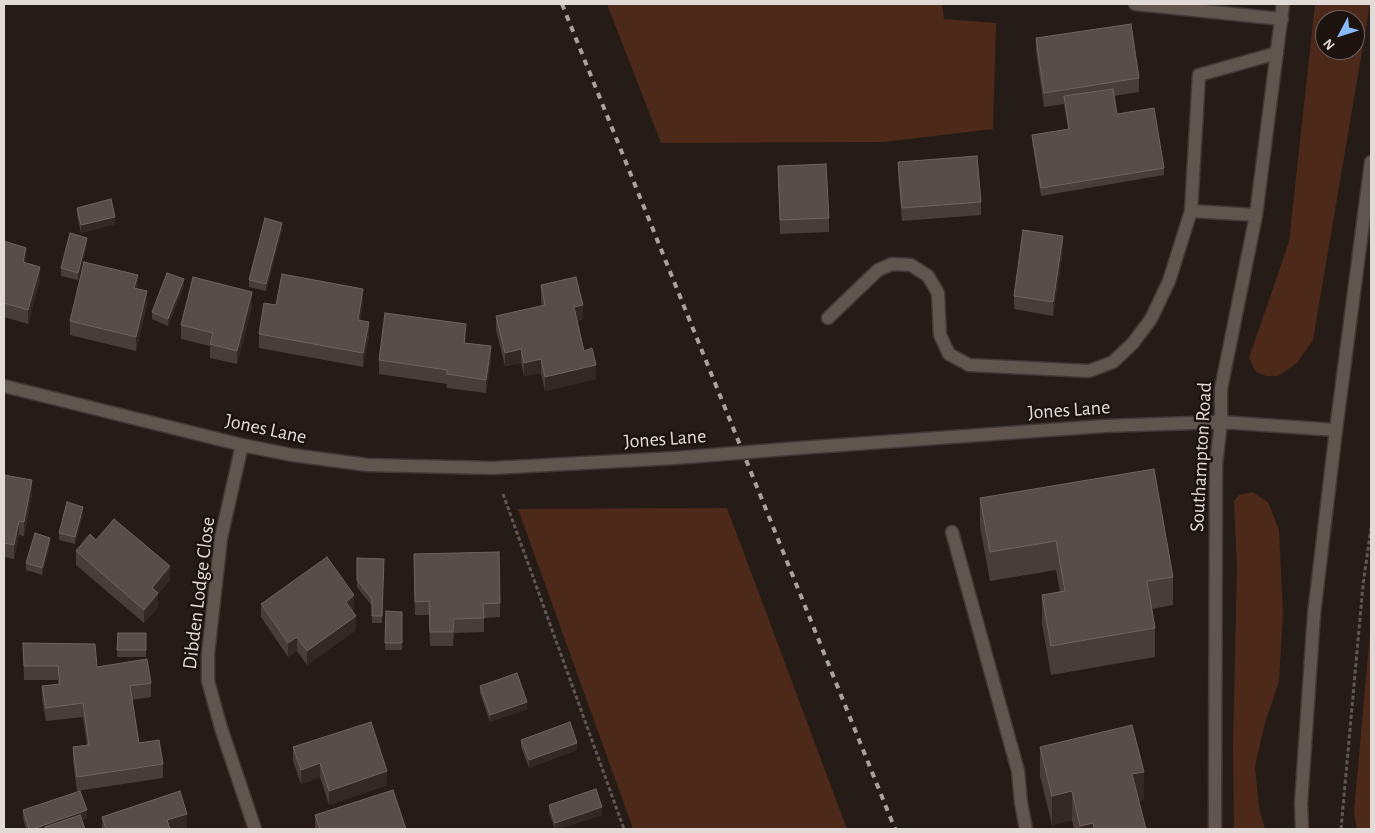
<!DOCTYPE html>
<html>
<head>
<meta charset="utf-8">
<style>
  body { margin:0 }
  #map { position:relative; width:1375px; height:833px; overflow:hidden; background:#261c17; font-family:"Alegreya Sans",sans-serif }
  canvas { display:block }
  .frame { position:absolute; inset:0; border:5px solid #e1dad7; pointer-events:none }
  .north { position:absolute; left:1315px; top:10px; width:50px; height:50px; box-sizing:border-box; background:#1c130f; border:1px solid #6b635f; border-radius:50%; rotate:230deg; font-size:14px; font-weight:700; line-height:20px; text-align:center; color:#e1dad7 }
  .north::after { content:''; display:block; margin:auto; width:18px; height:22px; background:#88bafc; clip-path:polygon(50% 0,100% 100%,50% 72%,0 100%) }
</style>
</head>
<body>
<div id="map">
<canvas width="1375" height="833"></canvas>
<div class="frame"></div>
<div class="north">N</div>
</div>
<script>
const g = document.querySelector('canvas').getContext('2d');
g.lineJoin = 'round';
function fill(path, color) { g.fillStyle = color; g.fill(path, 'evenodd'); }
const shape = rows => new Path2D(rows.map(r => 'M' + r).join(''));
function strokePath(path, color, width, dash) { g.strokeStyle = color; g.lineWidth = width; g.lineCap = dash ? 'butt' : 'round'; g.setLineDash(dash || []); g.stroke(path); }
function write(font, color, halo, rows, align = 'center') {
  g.font = font + ' "Alegreya Sans",sans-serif'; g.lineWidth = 5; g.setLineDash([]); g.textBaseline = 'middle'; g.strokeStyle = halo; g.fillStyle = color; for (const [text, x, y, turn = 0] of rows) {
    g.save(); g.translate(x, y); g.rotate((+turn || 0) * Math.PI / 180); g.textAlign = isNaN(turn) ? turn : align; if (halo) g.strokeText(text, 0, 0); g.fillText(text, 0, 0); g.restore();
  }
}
fill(shape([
  [607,4,942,4,944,19,996,23,993,129,884,142,661,143],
  [1315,4,1370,4,1313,340,1297,363,1278,376,1266,376,1256,372,1249,358,1289,242],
  [1325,20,1355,20,1355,50,1325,50],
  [1252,492,1268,502,1279,530,1283,614,1279,681,1264,726,1255,767,1259,808,1265,829,1234,829,1233,745,1237,567,1234,501,1239,495],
  [727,508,847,829,633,829,518,509],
  [1371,621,1371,829,1357,829,1354,812]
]), '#4c2918');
const lane = shape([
  [1135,4,1282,19],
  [1256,215,1191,211,1199,75,1277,53],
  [828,318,878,270,892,264,911,265,928,276,938,293,940,335,949,354,969,365,1089,371,1113,362,1133,343,1151,319,1169,281,1191,211],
  [952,532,1018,771,1021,803,1026,829]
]);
const street = shape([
  [242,445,221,538,208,654,208,681,221,728,255,829],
  [1215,827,1216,464,1221,422,1221,389,1256,215,1283,4]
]);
const secondary = shape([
  [4,386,242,445,292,455,368,465,493,468,675,458],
  [799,448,1105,426,1221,422,1336,430],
  [1302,829,1301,804,1314,614,1336,430,1371,162]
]);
strokePath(lane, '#413937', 15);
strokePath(street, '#413937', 15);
strokePath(secondary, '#413937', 15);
strokePath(shape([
  [503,494,624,829],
  [1341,829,1363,585,1371,528]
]), '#605752', 3, [4, 2.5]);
strokePath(lane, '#60554f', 12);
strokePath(street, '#60554f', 12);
strokePath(secondary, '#60554f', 12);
strokePath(shape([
  [562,4,895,829]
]), '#aaa29e', 4, [6, 6]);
const secondaryBridge = shape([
  [675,458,799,448]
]);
strokePath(secondaryBridge, '#413937', 15, []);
strokePath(secondaryBridge, '#60554f', 12);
fill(shape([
  [1036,38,1139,78,1139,92,1114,96,1117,114,1164,168,1164,175,1041,196,1032,142,1032,135,1068,129,1064,104,1044,107,1036,52],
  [898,162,981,202,981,215,902,221,898,176],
  [778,166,829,218,829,232,780,234],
  [77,208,115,224,81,233,77,215],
  [282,230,266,291,249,287,249,280],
  [4,241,26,263,40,280,28,324,4,317],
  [87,245,78,280,61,276,61,268],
  [1063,250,1053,316,1014,309,1014,296],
  [541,285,583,319,577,321,584,351,596,379,545,391,541,373,524,376,521,363,505,366,496,330,496,316,542,306,541,299],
  [184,286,168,326,152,319,152,312],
  [138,289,147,304,136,351,70,335,70,321],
  [363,303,360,320,369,336,363,367,259,348,259,334,276,305],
  [252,306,237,364,210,358,210,346,181,339,181,325],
  [466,338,465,343,491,360,486,393,447,388,447,384,379,374,379,360],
  [4,475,32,494,24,536,19,535,14,559,4,557],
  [980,498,1173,577,1173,605,1152,609,1155,628,1155,657,1051,675,1042,624,1042,595,1060,592,1056,570,990,581,980,527],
  [83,514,75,544,59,540,59,533],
  [96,540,170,580,158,594,158,607,144,623,76,565,76,551],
  [50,545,42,575,26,570,26,563],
  [414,554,500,603,500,617,484,618,484,632,454,633,453,646,430,646,429,615,415,615],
  [357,558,384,559,382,623,372,623,372,606,357,587],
  [261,604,354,609,352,611,356,630,307,665,297,651,288,657,261,617],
  [386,611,402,612,402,650,385,650],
  [118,633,146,633,146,657,117,657],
  [23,643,97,667,151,683,151,697,132,700,139,743,163,764,163,778,77,791,73,761,73,747,87,745,83,717,46,721,42,700,42,686,58,684,58,680,24,680],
  [480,686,527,709,490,722,480,693],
  [521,740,577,750,529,768,521,747],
  [293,747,387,785,329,805,320,777,301,784,293,761],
  [1040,747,1144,800,1139,801,1146,829,1074,829,1072,820,1052,825,1040,776],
  [549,805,602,815,558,829,555,829,549,812],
  [23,810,87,818,82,819,85,829,26,829,23,818],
  [315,815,406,829,315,829],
  [102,817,187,828,182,829,102,829]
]), '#483d38');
fill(shape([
  [115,217,115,224,81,233,81,225],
  [282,223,282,230,266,291,266,284],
  [1063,236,1063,250,1053,316,1053,302],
  [87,238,87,245,78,280,78,273],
  [26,248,26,262,23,275,23,262],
  [40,267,40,280,28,324,28,310],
  [138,275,138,289,134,288],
  [184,279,184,286,168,326,168,319],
  [363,289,363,303,358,334,358,320],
  [147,291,147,304,136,351,136,337],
  [252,292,252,306,237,364,237,351],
  [583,305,583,319,574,321,574,307],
  [369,322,369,336,363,367,363,353],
  [466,324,466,338,464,357,464,343],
  [491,346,491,360,486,393,486,380],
  [521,349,521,363,505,366,505,353],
  [541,359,541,373,524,376,524,363],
  [596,365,596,379,545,391,545,377],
  [32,480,32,494,24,536,24,522],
  [83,507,83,514,75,544,75,537],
  [19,521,19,535,14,559,14,545],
  [50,538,50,545,42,575,42,568],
  [170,566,170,580,158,594,158,607,144,623,144,610,152,588],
  [354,595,354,609,346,615,346,602],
  [356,616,356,630,307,665,307,651],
  [297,637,297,651,288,657,288,643],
  [527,702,527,709,490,722,490,715],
  [577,743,577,750,529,768,529,760],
  [320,763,320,777,301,784,301,770],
  [387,771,387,785,329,805,329,791],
  [1144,772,1144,800,1132,803,1132,774],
  [1072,791,1072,820,1052,825,1052,796],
  [602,807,602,815,558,829,555,829,555,823],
  [87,810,87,818,54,829,45,827,45,829,33,829],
  [187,814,187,828,182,829,167,829,167,820],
  [1093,823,1093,829,1080,829,1080,826]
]), '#332924');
const building = shape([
  [1131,24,1139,78,1044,93,1036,38,1131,24],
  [1113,89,1117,114,1154,108,1164,168,1041,188,1032,135,1069,129,1064,96,1113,89],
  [977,156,981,202,902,208,898,162,977,156],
  [826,164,829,218,780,220,778,166,826,164],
  [111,199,115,217,81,225,77,208,111,199],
  [265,218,282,223,266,284,249,280,265,218],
  [1023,230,1063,236,1053,302,1014,296,1023,230],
  [70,233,87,238,78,273,61,268,70,233],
  [4,241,26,248,23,262,40,267,28,310,4,303,4,241],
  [84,262,138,275,134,288,147,291,136,337,70,321,84,262],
  [167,273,184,279,168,319,152,312,167,273],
  [282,274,363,289,358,320,369,322,363,353,259,334,264,303,276,305,282,274],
  [193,277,252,292,237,351,210,344,213,333,181,325,193,277],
  [576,277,583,305,574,307,584,351,592,348,596,365,545,377,541,359,524,363,521,349,505,353,496,316,545,305,541,285,576,277],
  [385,313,466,324,464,343,491,346,486,380,447,374,447,370,379,360,385,313],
  [1154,469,1173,577,1147,581,1155,628,1051,646,1042,595,1065,591,1056,541,990,552,980,498,1154,469],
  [4,475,32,480,24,522,19,521,14,545,4,543,4,475],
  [67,502,83,507,75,537,59,533,67,502],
  [114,519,170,566,152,588,158,593,144,610,76,551,90,534,96,540,114,519],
  [35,533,50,538,42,568,26,563,35,533],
  [499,552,500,603,483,604,484,618,454,619,453,632,430,632,429,601,415,602,414,554,499,552],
  [327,557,354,595,346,602,356,616,307,651,297,637,288,643,261,604,327,557],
  [357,558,384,559,382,616,372,616,372,599,357,580,357,558],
  [386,611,402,612,402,643,385,643,386,611],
  [118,633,146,633,146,650,117,650,118,633],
  [23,643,95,644,97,667,147,659,151,683,130,686,139,743,159,740,163,764,77,777,73,747,89,745,83,703,46,708,42,686,60,684,58,666,24,666,23,643],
  [517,673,527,702,490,715,480,686,517,673],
  [371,722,387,771,329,791,320,763,301,770,293,747,371,722],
  [570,722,577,743,529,760,521,740,570,722],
  [1132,725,1144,772,1132,774,1146,829,1094,829,1093,823,1080,826,1072,791,1052,796,1040,747,1132,725],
  [596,789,602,807,555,823,549,805,596,789],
  [393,790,406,829,320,829,315,815,393,790],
  [80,791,87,810,33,829,29,829,23,810,80,791],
  [180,791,187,814,167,820,170,829,106,829,102,817,180,791],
  [80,815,85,829,46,829,45,827,80,815]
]);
fill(building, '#584e49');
strokePath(building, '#6e645f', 1);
write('20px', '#e1dad7', '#1c130f', [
  ["Jones Lane",1069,410,-4],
  ["Jones Lane",266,429,12],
  ["Jones Lane",665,439,-4],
  ["Southampton Road",1201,457,-87],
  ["Dibden Lodge Close",199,593,-83]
]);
</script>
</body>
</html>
